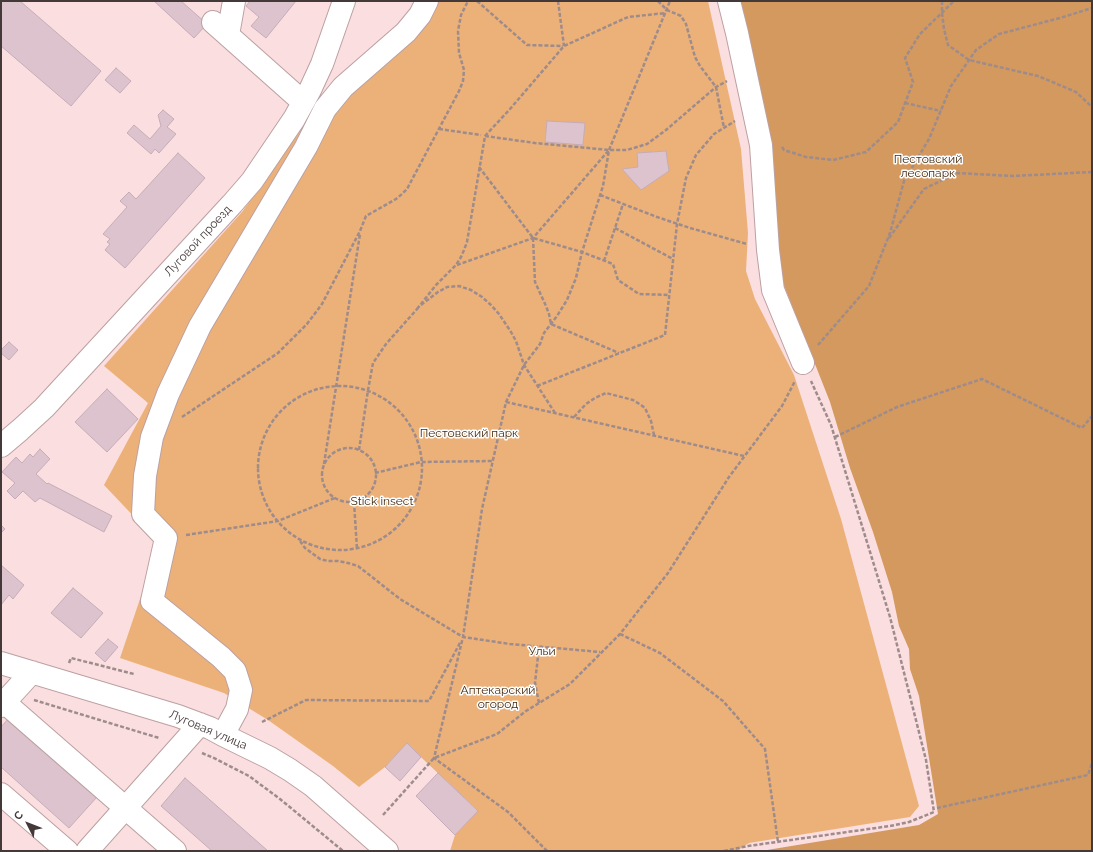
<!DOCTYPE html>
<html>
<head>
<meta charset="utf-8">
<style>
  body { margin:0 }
  #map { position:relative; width:1093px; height:852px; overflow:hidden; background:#fbdedf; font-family:Raleway,sans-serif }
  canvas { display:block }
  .frame { position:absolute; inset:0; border:2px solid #443939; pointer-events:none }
  .north { position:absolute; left:8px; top:804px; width:40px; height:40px; -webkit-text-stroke:3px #fff; paint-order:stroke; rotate:312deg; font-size:11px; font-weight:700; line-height:16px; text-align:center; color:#443939 }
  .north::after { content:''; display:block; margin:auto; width:14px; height:18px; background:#443939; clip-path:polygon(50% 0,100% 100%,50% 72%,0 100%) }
</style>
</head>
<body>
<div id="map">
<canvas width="1093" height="852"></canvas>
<div class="frame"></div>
<div class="north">С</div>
</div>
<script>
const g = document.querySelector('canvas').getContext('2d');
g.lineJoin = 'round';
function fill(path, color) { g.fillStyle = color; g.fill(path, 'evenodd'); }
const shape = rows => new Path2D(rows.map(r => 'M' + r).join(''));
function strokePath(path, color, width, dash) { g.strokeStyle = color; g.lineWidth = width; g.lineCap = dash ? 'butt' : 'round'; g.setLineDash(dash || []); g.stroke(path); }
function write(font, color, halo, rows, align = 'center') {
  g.font = font + ' Raleway,sans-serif'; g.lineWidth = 3; g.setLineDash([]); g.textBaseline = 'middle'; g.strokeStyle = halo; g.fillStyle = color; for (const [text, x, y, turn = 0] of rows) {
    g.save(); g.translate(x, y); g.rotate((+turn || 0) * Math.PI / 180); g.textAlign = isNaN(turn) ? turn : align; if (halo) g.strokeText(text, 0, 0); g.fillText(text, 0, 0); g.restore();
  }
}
fill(shape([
  [427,1,708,1,741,149,748,233,746,271,755,299,794,375,841,519,919,806,910,817,749,843,741,848,738,851,450,851,455,835,477,810,407,744,385,767,359,787,333,766,268,720,224,693,120,658,159,543,104,485,148,403,104,366,242,212,321,102]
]), '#ecb178');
fill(shape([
  [733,1,1092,1,1092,851,761,851,919,825,938,814,919,696,910,669,909,649,899,626,892,592,873,532,850,468,830,402,783,283]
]), '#d3995e');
const building = shape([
  [1,1,20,1,101,71,71,106,1,46,1,1],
  [154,1,181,1,207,24,194,38,154,1],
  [250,1,296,1,266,38,251,26,259,17,246,6,250,1],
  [116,68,131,81,120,93,105,80,116,68],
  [163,110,174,119,167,127,176,134,159,153,155,149,151,154,127,133,134,125,150,139,161,126,158,115,163,110],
  [547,121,585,123,583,145,545,142,547,121],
  [666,151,669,171,641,190,622,169,638,167,637,153,666,151],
  [178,153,205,178,125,268,105,250,110,244,107,242,110,239,103,234,127,207,120,201,129,192,136,199,178,153],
  [9,342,18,350,9,360,1,353,1,350,9,342],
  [107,389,138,419,107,452,75,422,107,389],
  [40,449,50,459,36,474,47,484,48,483,112,516,104,532,40,498,35,502,23,491,15,499,7,491,15,483,2,472,16,457,22,463,30,454,33,457,40,449],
  [1,525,5,529,1,533,1,525],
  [1,565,24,585,13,599,9,595,1,605,1,565],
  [73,588,103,613,81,638,51,613,73,588],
  [108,639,118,647,105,662,95,653,108,639],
  [9,718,97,797,69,828,1,767,1,727,9,718],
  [407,743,421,757,400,781,385,767,407,743],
  [438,773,478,811,455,835,416,796,438,773],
  [185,778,268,851,212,851,161,806,185,778]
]);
fill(building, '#dcc3ce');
strokePath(building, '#c6acb7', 1);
const minor = shape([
  [729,1,737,33,761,145,768,250,773,290,803,363],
  [213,22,303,102],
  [228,35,234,1],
  [1,446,20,430,44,408,232,204,252,181,294,119,310,90,322,64,344,1],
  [1,663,178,716,210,728,223,735,270,758,290,770,313,786,387,851],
  [4,702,175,851],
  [1,706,32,672],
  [223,735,237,709,241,690,235,671,221,657,152,601,166,538,143,514,145,476,152,437,168,394,200,326,306,147,325,109,343,87,406,32,420,15,427,1],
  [1,794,67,851],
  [87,851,200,724]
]);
strokePath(minor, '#bca0a2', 24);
strokePath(shape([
  [477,1,527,45,563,46],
  [558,1,564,46],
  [658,1,667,10,681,16,686,24,695,57,700,66,716,87,724,128],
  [942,1,942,13,944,29,948,45,969,60,1038,76,1076,92,1092,107],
  [905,103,941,111],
  [439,129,481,135],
  [485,136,535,143,609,150,627,150,647,144,666,130,716,87,727,81],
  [782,147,784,150,806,157,833,160,866,152,898,122,913,82,905,58,920,34,954,1],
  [479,167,533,238,582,252,613,264,618,280,639,294,669,295],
  [600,195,657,217,690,228,747,244],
  [615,228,673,259],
  [533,238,535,282,546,306,549,314,551,324,619,353],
  [889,238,924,189,957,173,1013,176,1092,172],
  [604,261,623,204],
  [457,265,533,238,609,150],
  [421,305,438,292,447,287,459,286,471,290,482,297,491,305,499,314,511,332,516,341,524,365,555,413],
  [417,309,436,285,456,265,461,257,464,250,467,242,485,136,510,109,564,46,628,17,666,13],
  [818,345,869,286,890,233,904,181,929,139,951,86,976,50,999,34,1060,18,1092,8],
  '258 468a82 82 0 1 1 164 0a82 82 0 1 1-164 0Z',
  [537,386,665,335,677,224,686,178,696,155,714,134,735,121],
  [506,402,744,456],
  [182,417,278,353,307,324,322,304,360,231,366,216,396,199,402,194,407,189,459,91,463,81,464,70,459,53,458,31,461,15,468,1],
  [574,417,586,404,595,398,606,393,633,400,641,405,645,408,651,421,654,435],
  [835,437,897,407,982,379,1082,428,1092,416],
  '322 475a27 27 0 1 1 54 0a27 27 0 1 1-54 0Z',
  [359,450,368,390,373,363,386,344,418,308],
  [324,464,360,234],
  [375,473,421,462,493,461],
  [354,502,357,549],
  [186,535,278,521,335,498],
  [300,541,305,548,320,559,328,561,338,561,348,563,358,566,400,599,463,637,510,644,600,652],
  [620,634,660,653,723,701,765,749,778,842],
  [69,663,71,658,134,674],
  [34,700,159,738],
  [539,703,535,683,539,647],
  [262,722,306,700,429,701,461,641],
  [202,753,214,758,249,776,280,799,343,851],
  [937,808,1088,775,1092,763],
  [383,815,434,758,497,734,526,711,570,684,620,634,668,573,729,477,782,406,795,381],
  [547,851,508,812,434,758,463,637,482,509,506,402,524,365,540,344,544,333,557,316,567,300,576,278,582,252,603,186,609,150,670,1],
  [724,851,748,846,890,826,909,822,934,812,926,760,890,617,831,425,811,381]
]), '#9e8b8b', 2.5, [4, 2]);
strokePath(minor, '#fff', 22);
write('12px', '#432a11', '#fff', [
  ["Пестовский",928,159],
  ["лесопарк",928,173],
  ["Пестовский парк",469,433],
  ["Stick insect",382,501],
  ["Ульи",542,651],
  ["Аптекарский",498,690],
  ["огород",498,704]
]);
write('12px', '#443939', '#fff', [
  ["Луговой проезд",198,241,-47],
  ["Луговая улица",208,730,23]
]);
</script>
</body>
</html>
